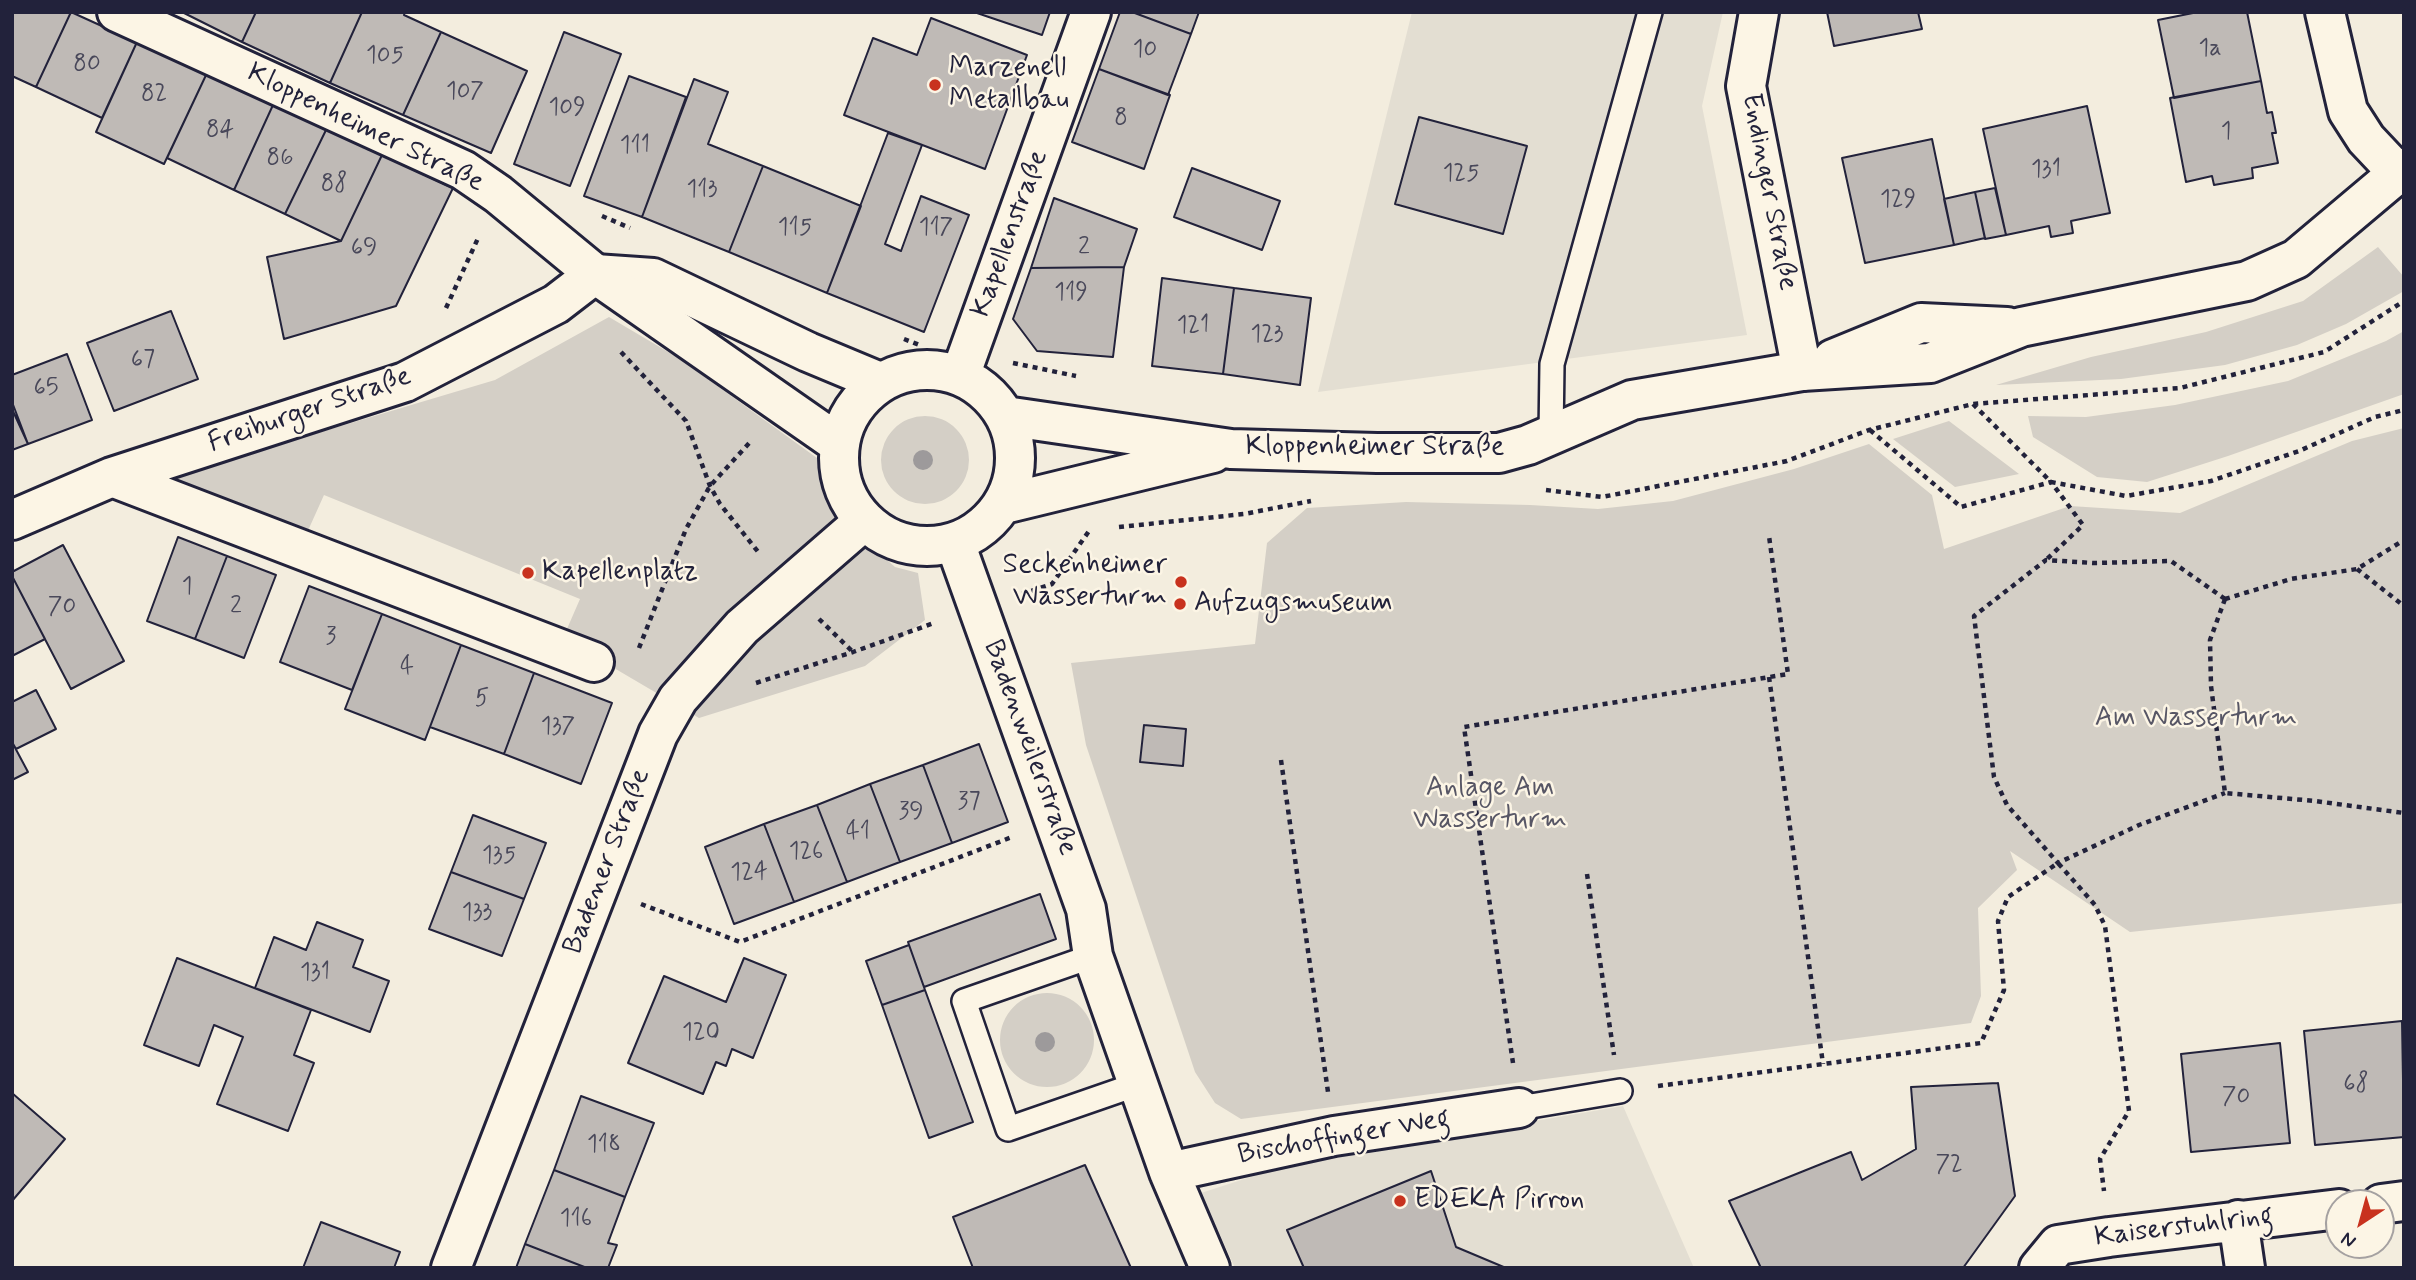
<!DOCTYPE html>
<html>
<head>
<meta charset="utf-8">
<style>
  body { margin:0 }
  #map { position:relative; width:2416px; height:1280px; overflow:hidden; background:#f3edde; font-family:Mynerve,sans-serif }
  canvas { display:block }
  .frame { position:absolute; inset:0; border:14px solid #22223b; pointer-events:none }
  .north { position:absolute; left:2325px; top:1189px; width:70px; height:70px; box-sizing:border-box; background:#fcf5e5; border:2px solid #a5a1a1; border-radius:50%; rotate:216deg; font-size:19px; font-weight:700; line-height:28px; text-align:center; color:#22223b }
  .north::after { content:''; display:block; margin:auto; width:24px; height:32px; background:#c8321e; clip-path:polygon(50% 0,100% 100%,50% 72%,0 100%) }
</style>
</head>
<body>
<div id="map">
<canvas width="2416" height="1280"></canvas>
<div class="frame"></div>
<div class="north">N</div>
</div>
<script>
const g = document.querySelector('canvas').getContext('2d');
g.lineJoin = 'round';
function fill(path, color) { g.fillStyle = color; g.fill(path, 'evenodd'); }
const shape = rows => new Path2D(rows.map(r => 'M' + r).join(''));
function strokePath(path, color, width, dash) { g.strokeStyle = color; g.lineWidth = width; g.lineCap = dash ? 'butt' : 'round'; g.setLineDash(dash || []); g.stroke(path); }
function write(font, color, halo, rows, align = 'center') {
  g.font = font + ' Mynerve,sans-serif'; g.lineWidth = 5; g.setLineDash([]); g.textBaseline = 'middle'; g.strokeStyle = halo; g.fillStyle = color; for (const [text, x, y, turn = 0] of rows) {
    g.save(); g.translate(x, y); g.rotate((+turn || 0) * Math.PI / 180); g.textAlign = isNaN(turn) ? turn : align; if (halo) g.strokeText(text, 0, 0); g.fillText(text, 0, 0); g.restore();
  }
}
fill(shape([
  [1412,12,1723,12,1702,106,1747,335,1318,392],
  [1623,1106,1694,1268,1235,1268,1201,1193,1300,1161]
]), '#e3ded2');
fill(shape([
  [2378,247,2404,277,2404,291,2346,324,2297,345,2225,365,2121,379,1996,385,2091,357,2206,332,2303,301],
  [609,317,680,359,817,458,829,492,849,523,864,540,895,567,918,573,925,620,865,666,699,718,563,638,580,599,324,495,306,535,170,477,495,380],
  [2404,331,2404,394,2228,456,2147,482,2097,477,2033,437,2028,416,2086,417,2175,405,2288,381,2386,341],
  '881 460a44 44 0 1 1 88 0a44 44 0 1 1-88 0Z',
  [1949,421,2019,474,1955,487,1893,439],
  [2404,428,2404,903,2130,932,2010,851,2017,870,1978,908,1981,996,1971,1023,1241,1119,1215,1103,1195,1072,1086,745,1071,663,1255,644,1267,543,1307,508,1406,502,1530,505,1598,509,1673,501,1794,469,1869,444,1932,495,1944,549,2070,506,2180,513,2352,441],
  '1000 1040a47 47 0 1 1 94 0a47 47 0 1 1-94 0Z'
]), '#d4cfc6');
const building = shape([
  [12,12,71,12,36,87,12,76,12,12],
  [71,12,137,42,102,118,36,87,71,12],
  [182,12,256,12,242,42,182,12],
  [256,12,362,12,330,83,242,42,256,12],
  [362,12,405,12,404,15,441,32,403,115,330,83,362,12],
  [974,12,1050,12,1042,35,974,12],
  [1120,12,1132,12,1191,34,1168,95,1099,69,1120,12],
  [1132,12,1199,12,1191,34,1132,12],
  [1827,12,1918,12,1922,29,1834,46,1827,12],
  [2198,12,2247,12,2261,81,2174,98,2158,20,2198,12],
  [931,18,1027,55,985,169,844,115,873,38,917,55,931,18],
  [441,32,527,71,491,153,403,115,441,32],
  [564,32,621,54,570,186,514,164,564,32],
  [137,42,207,73,164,164,96,132,137,42],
  [1099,69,1170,95,1144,169,1072,142,1099,69],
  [207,73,273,105,234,190,167,158,207,73],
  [629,76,686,97,642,217,584,196,629,76],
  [694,79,728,92,708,144,763,166,729,252,642,217,694,79],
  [2261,81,2267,113,2272,112,2276,133,2272,133,2278,163,2252,168,2253,178,2214,185,2212,176,2186,182,2170,98,2261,81],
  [273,105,327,128,285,214,234,190,273,105],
  [2087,106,2110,213,2071,221,2073,233,2051,237,2049,226,2006,235,1983,129,2087,106],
  [1419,117,1527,146,1503,234,1395,204,1419,117],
  [327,128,382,155,341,241,285,214,327,128],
  [888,133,922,145,885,244,901,251,921,196,969,215,924,332,827,293,888,133],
  [1932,139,1954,245,1865,263,1842,158,1932,139],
  [382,155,453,188,396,306,284,339,267,257,341,241,382,155],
  [763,166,861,206,827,293,729,252,763,166],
  [1192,168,1280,201,1262,250,1174,217,1192,168],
  [1995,188,2006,235,1985,239,1975,192,1995,188],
  [1975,192,1985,238,1954,245,1944,199,1975,192],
  [1054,198,1137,229,1124,267,1031,268,1054,198],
  [1124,267,1113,357,1037,351,1013,319,1031,268,1124,267],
  [1162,278,1234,288,1223,374,1152,366,1162,278],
  [1234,288,1311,298,1300,385,1223,374,1234,288],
  [171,311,198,379,114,411,87,343,171,311],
  [67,354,92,420,28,444,12,402,12,375,67,354],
  [12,409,28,444,12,450,12,409],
  [178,537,227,556,195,639,147,621,178,537],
  [63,545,124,661,71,689,12,576,12,572,63,545],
  [227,556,276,575,244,658,195,639,227,556],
  [12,576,45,639,12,656,12,576],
  [309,586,382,614,352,690,280,662,309,586],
  [382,614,461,645,425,740,345,709,382,614],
  [461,645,534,673,504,754,430,727,461,645],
  [534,673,612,703,581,784,504,754,534,673],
  [36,690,56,729,16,749,12,742,12,702,36,690],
  [1144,725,1186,729,1183,766,1140,762,1144,725],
  [12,742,28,772,12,780,12,742],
  [979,744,1008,822,952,843,923,765,979,744],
  [923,765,952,843,900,862,870,784,923,765],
  [870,784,900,862,847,882,817,805,870,784],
  [817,805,847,882,794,902,764,824,817,805],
  [473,815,546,843,524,899,451,872,473,815],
  [764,824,794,902,734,924,705,847,764,824],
  [451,872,524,899,502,956,429,929,451,872],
  [1040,894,1056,939,924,987,908,942,1040,894],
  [317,922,363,940,353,967,389,981,370,1032,255,988,274,937,306,950,317,922],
  [909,945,925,990,882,1005,866,961,909,945],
  [177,958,311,1010,294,1055,314,1063,288,1131,217,1104,243,1037,214,1025,199,1066,144,1045,177,958],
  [744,958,786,975,753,1058,732,1049,726,1066,716,1062,703,1094,628,1063,664,976,726,1002,744,958],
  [925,990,973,1122,929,1138,882,1005,925,990],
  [2402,1021,2404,1137,2315,1145,2304,1031,2402,1021],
  [2280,1043,2290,1143,2191,1152,2181,1054,2280,1043],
  [1998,1083,2015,1196,1963,1268,1761,1268,1729,1201,1851,1152,1862,1180,1916,1149,1911,1087,1998,1083],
  [12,1093,65,1139,12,1201,12,1093],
  [581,1096,654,1123,625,1197,554,1170,581,1096],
  [1085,1165,1131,1268,973,1268,953,1217,1085,1165],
  [554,1170,625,1197,608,1243,617,1245,608,1268,587,1268,525,1244,554,1170],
  [1431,1171,1456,1247,1506,1268,1304,1268,1287,1230,1431,1171],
  [321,1222,400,1252,394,1268,303,1268,321,1222],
  [525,1244,587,1268,516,1268,525,1244]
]);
fill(building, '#bfbab6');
strokePath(building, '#22223b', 2);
const service = shape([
  [1551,436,1552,364,1650,12],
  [1093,956,964,1001,1008,1129,1138,1084],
  [1519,1108,1620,1091]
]);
const minor = shape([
  [1759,12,1746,86,1802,371],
  [2325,12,2348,111,2366,139,2398,173],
  [112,477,594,662],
  [12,520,112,477,405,382,556,304,595,274,653,278,808,352,880,382],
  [955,543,1086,909,1093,956,1138,1084,1169,1172,1210,1268],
  [1169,1172,1334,1136,1519,1108],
  [2381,1204,2404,1201],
  [2238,1220,2245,1268],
  [451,1268,658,734,678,699,742,627,864,521],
  [2039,1268,2058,1245,2109,1237,2339,1209]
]);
const tertiary = shape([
  [117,12,463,170,498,194,595,274,839,444],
  [1833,359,1921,323,2007,327],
  '839 458a88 88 0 1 1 176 0a88 88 0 1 1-176 0Z',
  [960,376,1091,12],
  [1005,416,1231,449,1377,453,1499,453,1528,445,1632,400,1802,371,1930,363,2021,327,2247,281,2296,259,2404,168],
  [1004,504,1213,453]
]);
strokePath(service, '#22223b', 28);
strokePath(minor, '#22223b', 44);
strokePath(tertiary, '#22223b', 44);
strokePath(shape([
  [602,216,630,228],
  [446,308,479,236],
  [904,339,922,346],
  [621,352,686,421,710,486,720,504,759,553],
  [1013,363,1076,376],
  [1973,404,2051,482,2126,496,2211,481,2299,451,2375,417,2404,410],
  [1870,430,1961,507,2051,482,2083,525,2047,559],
  [1546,490,1602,497,1787,461,1869,430,1973,404,2180,388,2324,352,2404,301],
  [1119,527,1244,514,1311,501],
  [2357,569,2404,606],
  [1022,594,1052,584,1089,531],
  [2225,599,2171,561,2093,563,2046,560,1974,616,1994,777,2007,805,2058,863,2139,825,2225,793],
  [2225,599,2210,640,2211,686,2225,793,2315,801,2404,813],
  [2225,599,2291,579,2357,569,2404,540],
  [819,619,853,652],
  [639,648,686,529,710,486,752,440],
  [1769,677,1823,1064],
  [756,683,853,652,934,623],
  [1281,760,1328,1092],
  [1587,874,1614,1055],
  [641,904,740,942,1012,837],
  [1513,1063,1464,727,1788,674,1769,536],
  [1658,1086,1981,1043,2004,990,1998,921,2008,897,2058,863,2095,905,2105,926,2129,1111,2100,1159,2104,1191]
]), '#22223b', 4.5, [5, 5]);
strokePath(service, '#fcf5e5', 23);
strokePath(minor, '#fcf5e5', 38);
strokePath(tertiary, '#fcf5e5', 38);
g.fillStyle = '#9d9a9b';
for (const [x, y] of [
  [923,460],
  [1045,1042]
]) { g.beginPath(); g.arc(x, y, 10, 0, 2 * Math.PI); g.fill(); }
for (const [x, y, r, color] of [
  [935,85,7,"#c8321e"],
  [528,573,7,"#c8321e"],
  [1181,582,7,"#c8321e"],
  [1180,604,7,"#c8321e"],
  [1400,1201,7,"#c8321e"]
]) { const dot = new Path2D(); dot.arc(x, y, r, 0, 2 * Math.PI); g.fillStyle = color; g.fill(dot); strokePath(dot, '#fcf5e5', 2.5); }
write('24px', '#49485a', null, [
  ["1a",2210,50],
  ["10",1145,51],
  ["105",385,57],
  ["80",87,65],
  ["107",465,93],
  ["82",154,95],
  ["109",567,109],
  ["8",1121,119],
  ["84",220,131],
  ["1",2226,133],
  ["111",635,147],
  ["86",280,159],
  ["131",2046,171],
  ["125",1461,175],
  ["88",334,185],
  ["113",702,191],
  ["129",1898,201],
  ["115",795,229],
  ["117",936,229],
  ["2",1084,248],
  ["69",364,249],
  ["119",1071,294],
  ["121",1193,327],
  ["123",1267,336],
  ["67",143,361],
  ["65",46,389],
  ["1",187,588],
  ["2",236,607],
  ["70",62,608],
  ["3",331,638],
  ["4",407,668],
  ["5",482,700],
  ["137",558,728],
  ["37",969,803],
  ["39",911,813],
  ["41",858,833],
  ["126",806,853],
  ["135",499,857],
  ["124",749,874],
  ["133",477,914],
  ["131",315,974],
  ["120",701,1034],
  ["68",2356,1085],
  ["70",2236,1098],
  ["118",604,1146],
  ["72",1949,1166],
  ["116",576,1220]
]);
write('28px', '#22223b', '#fcf5e5', [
  ["Marzenell",949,69],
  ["Metallbau",949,101],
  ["Seckenheimer",1167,566,"right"],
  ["Wasserturm",1167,598,"right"],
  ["Kapellenplatz",542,573],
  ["Aufzugsmuseum",1194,604],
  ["EDEKA Pirron",1414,1201]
], 'left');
write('28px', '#22223b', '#fcf5e5', [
  ["Kloppenheimer Straße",365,129,26],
  ["Endinger Straße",1768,192,79],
  ["Kapellenstraße",1011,234,-70],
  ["Freiburger Straße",310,411,-19],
  ["Kloppenheimer Straße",1375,448],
  ["Badenweilerstraße",1029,748,70],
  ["Badener Straße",608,862,-69],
  ["Bischoffinger Weg",1344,1138,-10],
  ["Kaiserstuhlring",2184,1228,-7]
]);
write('28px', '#575665', '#fcf5e5', [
  ["Am Wasserturm",2196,719],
  ["Anlage Am",1490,789],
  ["Wasserturm",1490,821]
]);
</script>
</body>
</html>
